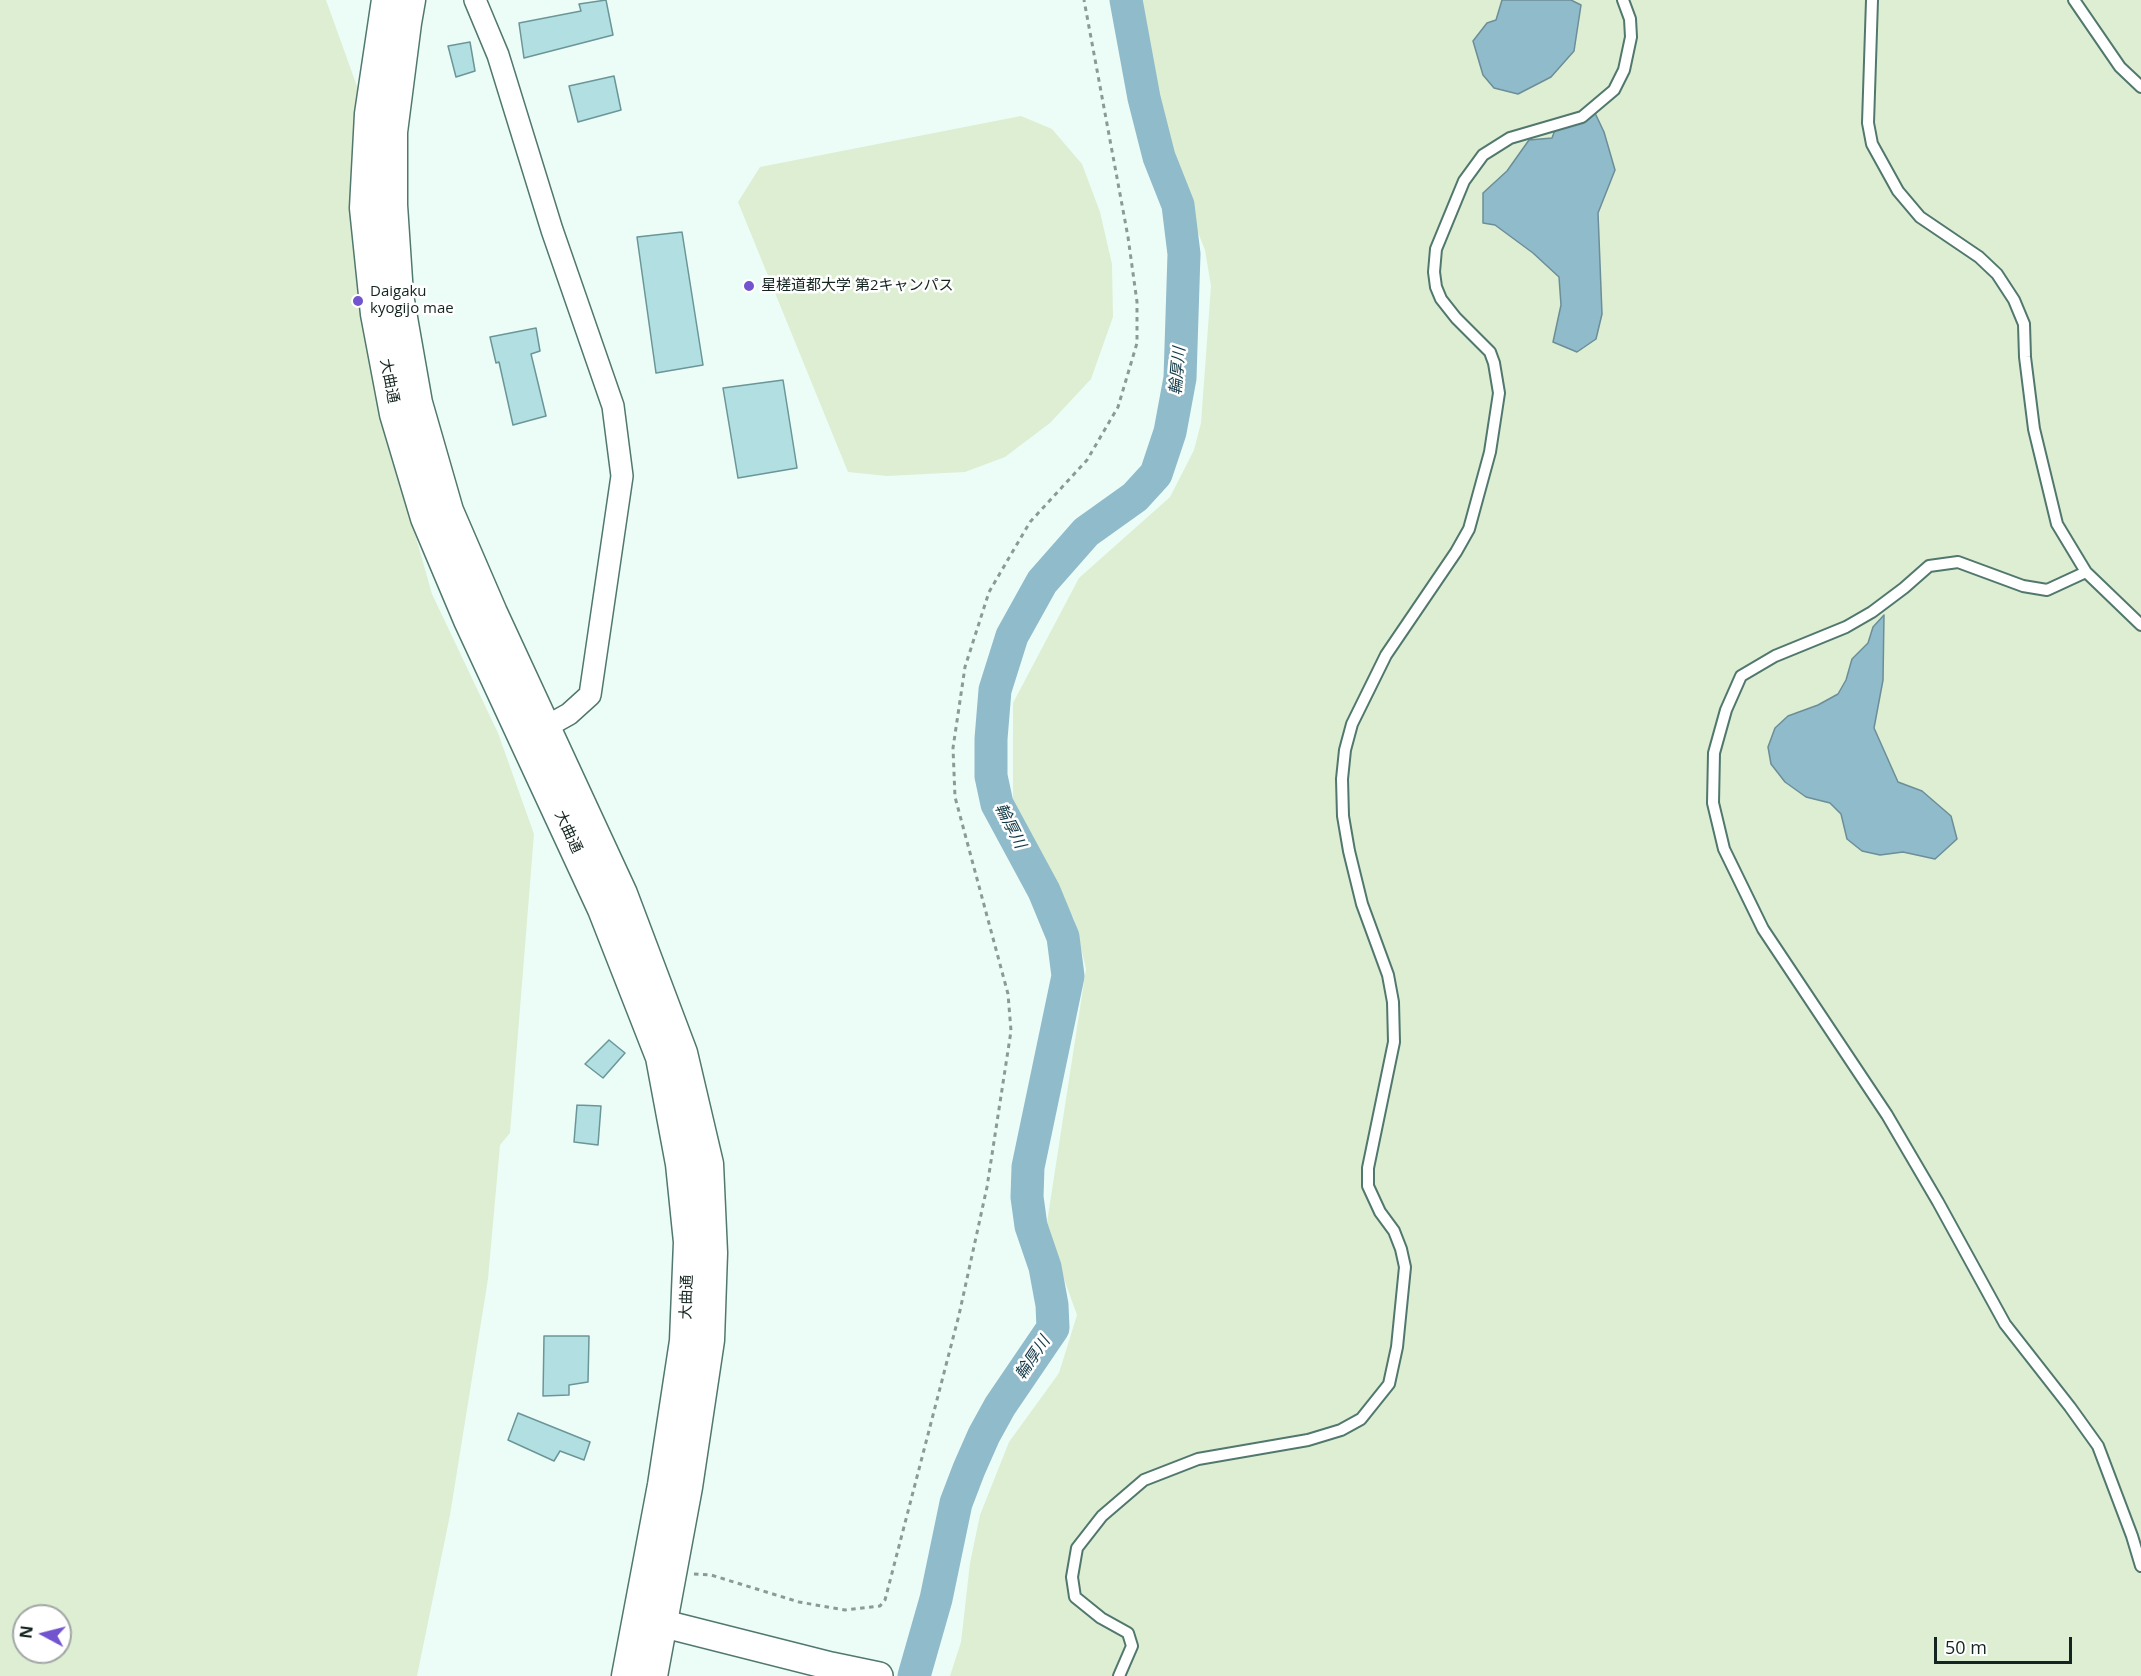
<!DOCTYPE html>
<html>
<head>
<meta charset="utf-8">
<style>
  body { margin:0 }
  #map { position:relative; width:2141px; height:1676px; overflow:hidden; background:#ecfdf8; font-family:"Open Sans",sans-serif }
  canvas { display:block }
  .north { position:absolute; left:12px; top:1604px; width:60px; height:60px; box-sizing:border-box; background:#fff; border:2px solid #a1a7a6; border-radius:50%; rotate:277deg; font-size:16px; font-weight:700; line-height:24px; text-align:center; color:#142420 }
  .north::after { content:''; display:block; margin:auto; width:21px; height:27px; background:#7154ce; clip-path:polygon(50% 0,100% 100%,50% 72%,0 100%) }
  .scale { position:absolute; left:1934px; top:1637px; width:138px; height:27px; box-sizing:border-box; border:3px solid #142420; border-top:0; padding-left:8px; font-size:18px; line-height:21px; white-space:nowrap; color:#142420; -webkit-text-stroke:4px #fff; paint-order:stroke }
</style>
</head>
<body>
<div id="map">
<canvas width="2141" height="1676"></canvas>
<div class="north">N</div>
<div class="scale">50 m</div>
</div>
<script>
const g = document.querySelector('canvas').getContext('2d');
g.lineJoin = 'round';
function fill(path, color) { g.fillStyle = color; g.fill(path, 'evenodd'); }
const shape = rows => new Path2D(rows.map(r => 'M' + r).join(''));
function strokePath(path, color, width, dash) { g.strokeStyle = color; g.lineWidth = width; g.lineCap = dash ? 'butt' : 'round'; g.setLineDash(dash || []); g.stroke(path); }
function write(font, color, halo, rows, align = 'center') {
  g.font = font + ' "Open Sans","Noto Sans JP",sans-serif'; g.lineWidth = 5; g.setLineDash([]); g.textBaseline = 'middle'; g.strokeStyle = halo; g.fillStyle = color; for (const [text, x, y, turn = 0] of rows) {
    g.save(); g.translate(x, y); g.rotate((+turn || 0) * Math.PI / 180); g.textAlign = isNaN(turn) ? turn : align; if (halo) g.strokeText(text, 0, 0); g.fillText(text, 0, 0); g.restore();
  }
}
fill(shape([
  [0,0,326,0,368,117,374,389,432,594,498,733,534,834,510,1133,500,1145,488,1279,450,1515,417,1676,0,1676],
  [24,1616,60,1616,60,1652,24,1652],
  [1132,0,2141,0,2141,1676,950,1676,961,1642,970,1563,980,1515,1009,1442,1059,1373,1077,1315,1046,1229,1086,969,1074,919,1045,867,1013,817,1013,703,1079,578,1170,497,1194,450,1201,423,1211,286,1205,250,1154,122],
  [1021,116,1052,129,1082,164,1100,212,1112,264,1113,317,1091,379,1050,423,1005,457,965,472,887,476,848,472,738,202,760,167]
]), '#deeed2');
const water = shape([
  [1502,0,1571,0,1581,5,1574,51,1551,77,1518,94,1494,88,1483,75,1473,41,1487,23,1496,20,1502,0],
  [1595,113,1604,132,1615,170,1598,213,1602,314,1596,339,1577,352,1553,342,1561,305,1559,277,1533,253,1495,225,1483,223,1483,193,1507,171,1529,140,1552,138,1559,119,1577,114,1595,113],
  [1884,615,1883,680,1874,728,1898,782,1922,791,1951,816,1957,839,1935,859,1903,852,1880,855,1862,851,1847,839,1841,814,1830,803,1806,797,1785,782,1771,764,1768,747,1775,728,1788,716,1818,705,1838,694,1846,680,1852,659,1868,643,1873,627,1884,615]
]);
fill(water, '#90bbcb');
strokePath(water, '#6b8e98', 1.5);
strokePath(shape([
  [914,1676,936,1599,956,1503,969,1469,984,1435,1000,1406,1053,1328,1052,1305,1045,1267,1031,1226,1027,1197,1028,1167,1068,976,1063,937,1044,891,997,804,991,776,991,739,995,690,1012,636,1042,582,1086,532,1135,497,1156,474,1170,432,1180,378,1184,254,1178,205,1159,157,1144,98,1126,0]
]), '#90bbcb', 33);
const building = shape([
  [606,0,613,35,524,58,519,23,581,11,579,4,606,0],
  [470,42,475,71,456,77,448,46,470,42],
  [614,76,621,110,578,122,569,86,614,76],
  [682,232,703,365,656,373,637,237,682,232],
  [536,328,540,351,531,354,546,416,513,425,499,362,496,363,490,337,536,328],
  [783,380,797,468,738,478,723,388,783,380],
  [609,1040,625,1053,603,1078,585,1064,609,1040],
  [577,1105,601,1106,598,1145,574,1142,577,1105],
  [544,1336,589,1336,588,1382,569,1385,569,1395,543,1396,544,1336],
  [518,1413,590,1442,584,1460,560,1451,554,1461,508,1440,518,1413]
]);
fill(building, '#b2dfe1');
strokePath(building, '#6b9698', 1.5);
const service = shape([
  [1872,0,1868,123,1872,144,1898,191,1920,217,1979,257,1997,274,2014,300,2024,324,2025,357,2034,429,2057,524,2086,572,2141,625],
  [2074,0,2120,67,2141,87],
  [2086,572,2047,590,2023,586,1958,562,1929,566,1904,588,1872,612,1846,627,1775,656,1741,676,1726,710,1714,753,1713,803,1724,849,1763,929,1887,1115,1938,1202,2005,1324,2070,1407,2098,1446,2132,1536,2141,1566],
  [1119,1676,1132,1646,1128,1633,1101,1618,1075,1597,1072,1577,1077,1548,1102,1516,1144,1480,1198,1459,1308,1440,1341,1430,1361,1419,1389,1384,1397,1347,1405,1267,1401,1249,1394,1231,1380,1212,1368,1186,1368,1168,1394,1042,1393,1002,1388,975,1362,904,1349,851,1343,816,1342,779,1345,750,1352,724,1386,655,1456,552,1469,529,1490,452,1499,393,1494,363,1490,352,1456,318,1441,299,1436,287,1434,272,1436,249,1464,181,1483,155,1510,138,1582,117,1614,90,1624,70,1631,37,1630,19,1623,0]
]);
const minor = shape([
  [475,0,498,55,552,230,613,406,622,476,590,695,569,714,535,733]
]);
const tertiary = shape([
  [641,1618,831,1666,879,1676]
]);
const secondary = shape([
  [387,0,370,114,365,208,376,314,395,414,426,518,469,620,603,909,661,1057,681,1164,689,1242,685,1341,663,1485,627,1676],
  [410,0,406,23,392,132,392,205,398,295,417,403,448,511,492,613,622,894,682,1053,708,1164,712,1253,709,1340,687,1487,652,1676]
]);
strokePath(service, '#51786e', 14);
strokePath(minor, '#51786e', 24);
strokePath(tertiary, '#51786e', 30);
strokePath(secondary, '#51786e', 33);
strokePath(shape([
  [694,1574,711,1575,799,1602,845,1610,880,1606,885,1600,959,1315,987,1187,1011,1031,1008,994,955,797,953,748,965,667,989,592,1030,522,1087,460,1118,407,1137,343,1137,302,1128,237,1084,0]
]), '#8a9b96', 3, [4.5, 4.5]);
strokePath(service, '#fff', 10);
strokePath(minor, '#fff', 21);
strokePath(tertiary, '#fff', 27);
strokePath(secondary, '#fff', 30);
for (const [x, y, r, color] of [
  [749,286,6,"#7154ce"],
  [358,301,6,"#7154ce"]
]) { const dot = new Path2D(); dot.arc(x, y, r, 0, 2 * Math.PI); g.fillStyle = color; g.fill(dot); strokePath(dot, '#fff', 2); }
write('15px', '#142420', '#fff', [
  ["星槎道都大学 第2キャンパス",761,286],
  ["Daigaku",370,292],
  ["kyogijo mae",370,309]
], 'left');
write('15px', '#142420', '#fff', [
  ["大曲通",389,381,79],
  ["大曲通",568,832,65],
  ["大曲通",687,1297,-88]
]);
write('italic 16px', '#113945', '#fff', [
  ["輪厚川",1178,371,-85],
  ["輪厚川",1010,826,63],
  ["輪厚川",1033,1358,-56]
]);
</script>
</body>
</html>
